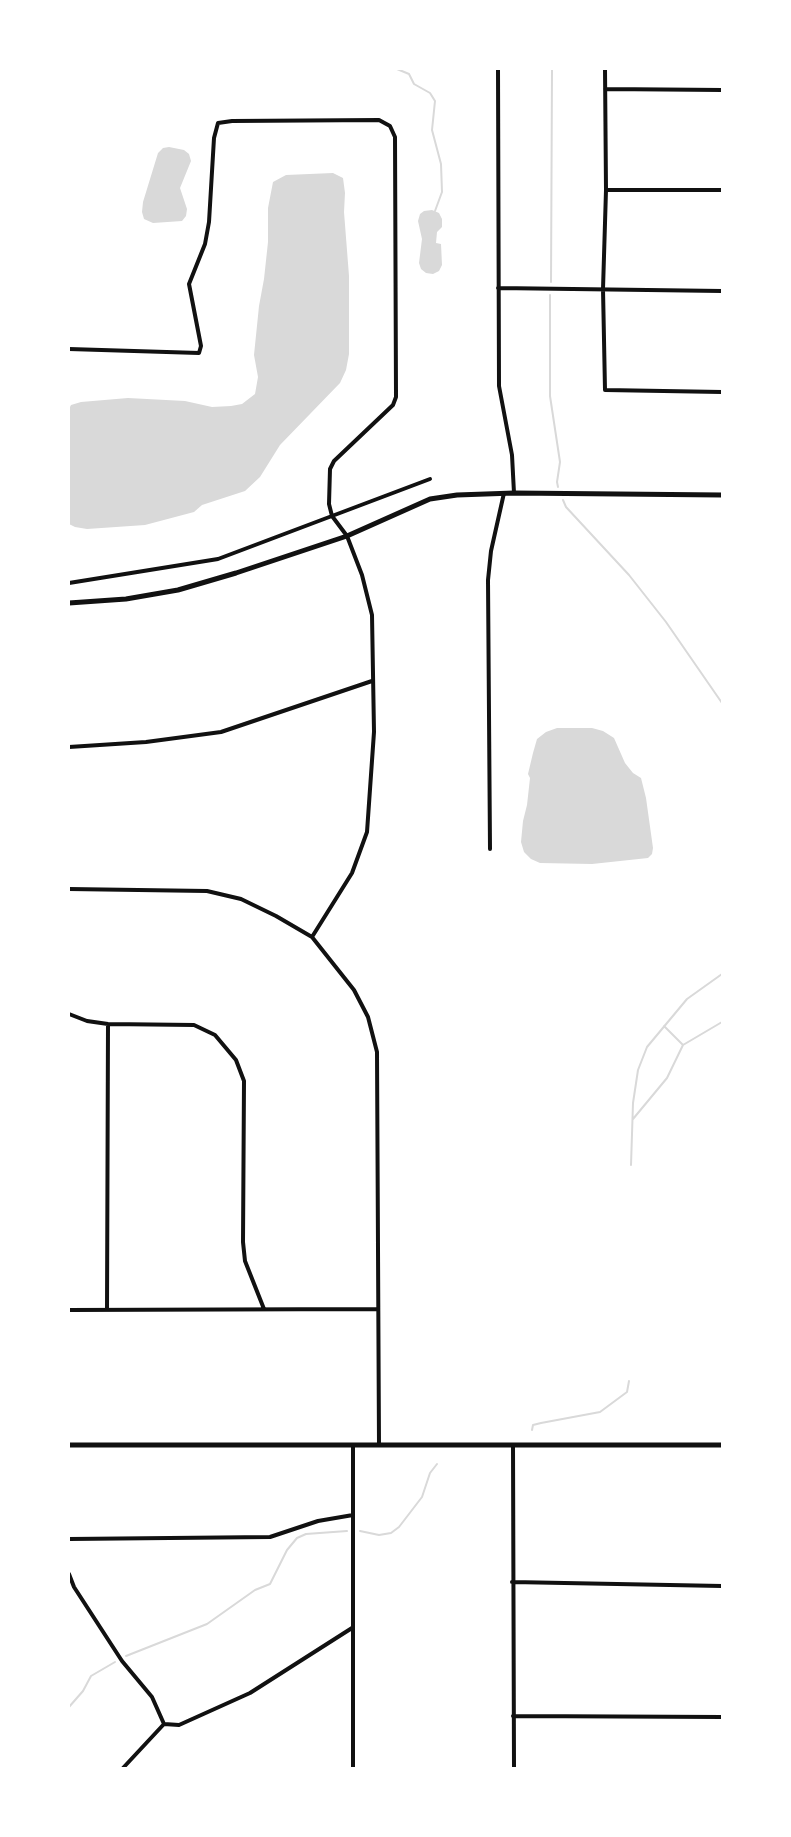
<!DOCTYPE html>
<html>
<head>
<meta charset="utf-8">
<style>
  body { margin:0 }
  #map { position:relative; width:791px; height:1837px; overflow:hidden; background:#fff; font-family:"Noto Sans",sans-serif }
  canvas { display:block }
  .frame { position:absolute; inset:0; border:70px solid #fff; pointer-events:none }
</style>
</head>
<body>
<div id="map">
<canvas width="791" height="1837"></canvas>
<div class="frame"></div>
</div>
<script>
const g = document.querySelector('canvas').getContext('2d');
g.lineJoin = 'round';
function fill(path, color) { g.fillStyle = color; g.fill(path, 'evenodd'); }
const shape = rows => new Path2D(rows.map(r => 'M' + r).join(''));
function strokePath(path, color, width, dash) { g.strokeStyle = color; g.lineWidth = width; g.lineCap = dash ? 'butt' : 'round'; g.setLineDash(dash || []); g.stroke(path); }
fill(shape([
  [169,147,184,150,189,154,191,161,180,188,187,209,186,216,182,221,153,223,144,219,142,212,143,202,158,153,163,148],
  [333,173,343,178,345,193,344,212,349,276,349,354,346,370,340,383,280,445,260,477,245,491,202,505,194,512,145,525,87,529,75,527,69,524,69,409,71,405,81,402,128,398,185,401,212,407,231,406,242,404,255,394,258,377,254,355,259,306,264,279,268,242,268,208,273,182,286,175],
  [432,210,439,213,442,219,442,227,437,232,436,243,441,244,442,265,439,271,433,274,426,273,421,269,419,263,422,239,418,221,420,214,424,211],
  [557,728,592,728,603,731,614,738,625,763,633,773,641,778,646,798,653,848,652,854,648,858,592,864,540,863,531,859,524,852,521,842,523,821,527,805,530,778,528,774,533,753,537,739,546,732]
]), '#d9d9d9');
strokePath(shape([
  [397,69,409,74,414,84,430,93,435,101,432,130,441,164,442,192,435,211],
  [551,282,552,69],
  [550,295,550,396,560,462,557,482,558,487],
  [563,500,566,507,629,575,666,622,722,703],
  [664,1026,683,1045],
  [633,1119,667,1078,683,1045,722,1022],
  [631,1165,633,1103,638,1070,647,1047,687,999,722,974],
  [532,1430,533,1425,541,1423,600,1412,627,1392,629,1381],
  [360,1531,379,1535,391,1533,399,1527,422,1497,430,1473,437,1464],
  [126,1656,207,1624,255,1590,270,1584,287,1550,297,1538,306,1534,347,1531],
  [69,1707,83,1691,91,1676,115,1662]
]), '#d9d9d9', 2);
strokePath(shape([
  [498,69,499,386,512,455,514,493],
  [605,69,606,190,603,289,605,390,722,392],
  [605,89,722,90],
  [606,190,722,190],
  [498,288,722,291],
  [69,349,199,353,201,346,189,284,205,244,209,222,214,138,218,123,232,121,379,120,390,126,395,137,396,397,393,405,334,461,330,469,329,504,332,516,347,536,362,575,372,615,374,732,367,832,352,873,312,937,354,990,368,1017,377,1052,379,1445],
  [69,583,218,559,430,479],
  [69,747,146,742,221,732,372,681],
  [490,849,488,580,491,551,504,493],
  [69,889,207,891,241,899,276,916,312,937],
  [69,1014,87,1021,108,1024,194,1025,215,1035,236,1060,244,1081,243,1242,245,1261,264,1309],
  [107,1309,108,1024],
  [69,1310,378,1309],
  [513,1445,514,1768],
  [69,1539,270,1537,318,1521,353,1515],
  [69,1574,74,1587,122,1661,152,1697,164,1724],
  [512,1582,722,1586],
  [513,1716,722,1717],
  [123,1768,164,1724,179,1725,250,1693,352,1628],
  [353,1768,353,1445]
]), '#111', 4);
strokePath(shape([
  [69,603,126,599,178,590,236,573,347,536,430,499,457,495,514,493,722,495]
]), '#111', 5);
strokePath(shape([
  [69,1445,722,1445]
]), '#111', 5);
</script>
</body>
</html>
